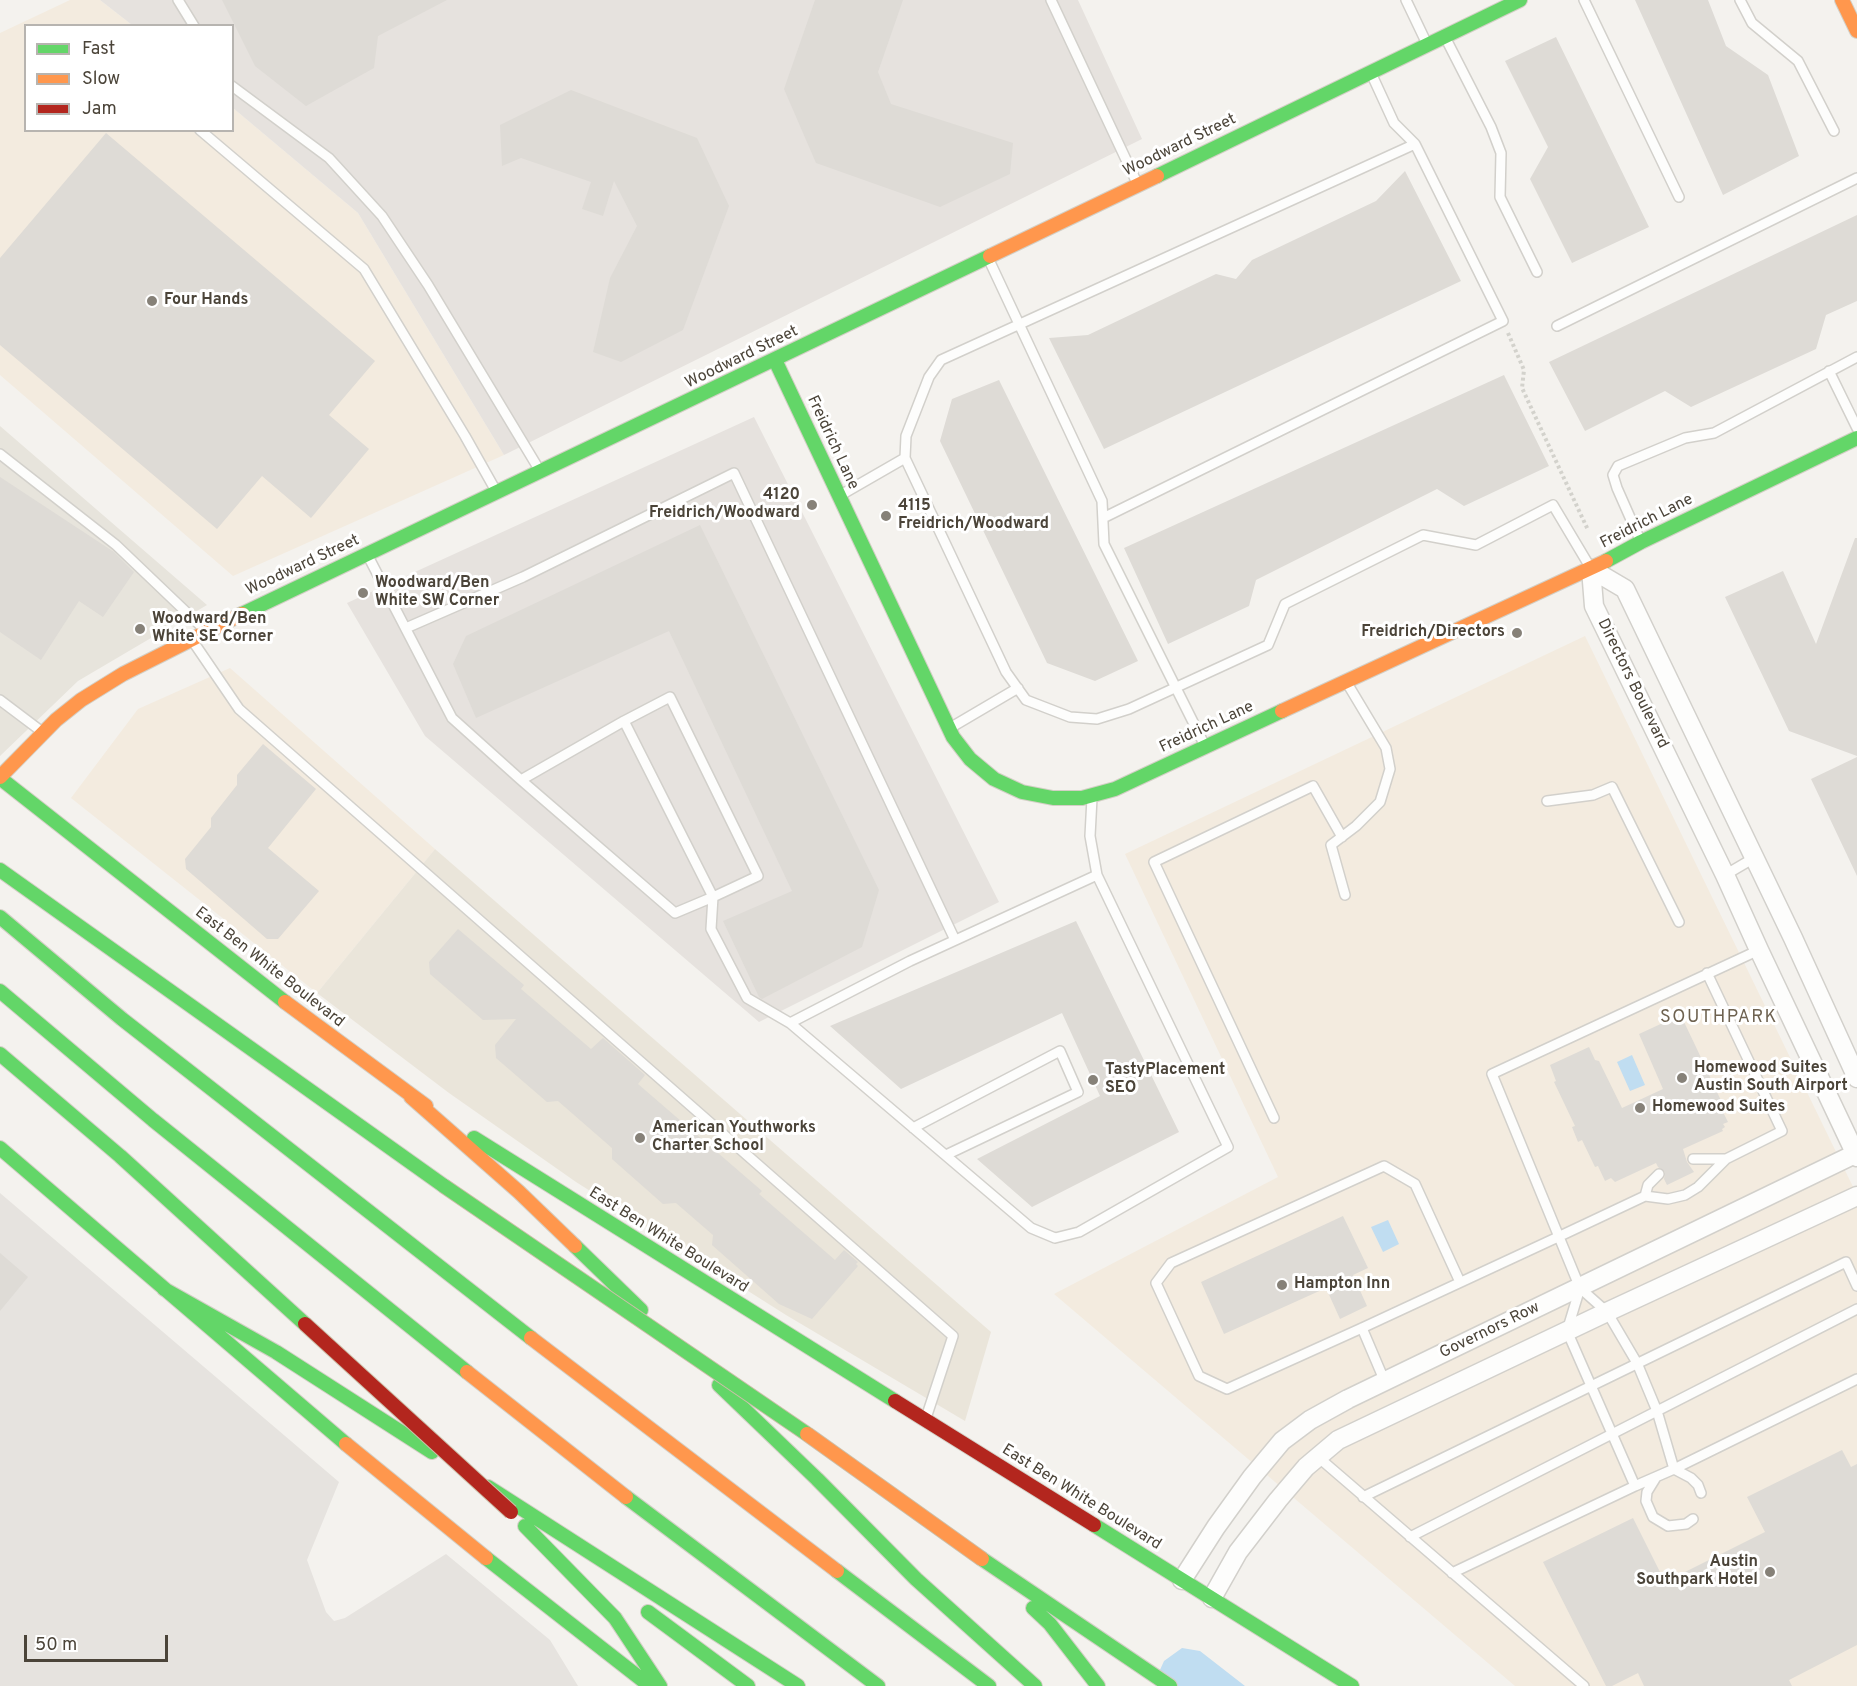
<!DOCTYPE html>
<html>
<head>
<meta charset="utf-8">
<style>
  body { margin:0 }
  #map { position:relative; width:1857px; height:1686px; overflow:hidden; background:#f4f2ee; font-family:Overpass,sans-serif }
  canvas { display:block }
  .legend { position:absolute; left:24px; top:24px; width:210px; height:108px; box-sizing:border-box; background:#fff; border:2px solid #b7b4b0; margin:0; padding:8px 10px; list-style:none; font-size:18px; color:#4b4439 }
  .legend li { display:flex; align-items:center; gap:12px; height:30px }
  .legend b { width:30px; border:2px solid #b7b4b0 }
  .scale { position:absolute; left:24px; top:1635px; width:144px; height:27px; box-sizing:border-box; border:3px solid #4b4439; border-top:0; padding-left:8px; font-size:18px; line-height:21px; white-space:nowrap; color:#4b4439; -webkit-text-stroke:4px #fff; paint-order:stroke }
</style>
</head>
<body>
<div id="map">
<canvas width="1857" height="1686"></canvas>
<ul class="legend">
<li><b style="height:8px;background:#63d668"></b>Fast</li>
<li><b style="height:8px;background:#ff974d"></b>Slow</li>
<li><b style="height:8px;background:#b3261e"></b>Jam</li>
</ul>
<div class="scale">50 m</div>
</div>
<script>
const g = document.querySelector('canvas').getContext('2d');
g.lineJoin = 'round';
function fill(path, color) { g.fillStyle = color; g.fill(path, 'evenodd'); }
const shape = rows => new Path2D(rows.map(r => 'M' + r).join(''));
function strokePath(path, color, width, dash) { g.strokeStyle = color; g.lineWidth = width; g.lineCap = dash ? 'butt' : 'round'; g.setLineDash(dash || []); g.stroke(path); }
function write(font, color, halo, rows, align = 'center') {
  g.font = font + ' Overpass,sans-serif'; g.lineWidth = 6; g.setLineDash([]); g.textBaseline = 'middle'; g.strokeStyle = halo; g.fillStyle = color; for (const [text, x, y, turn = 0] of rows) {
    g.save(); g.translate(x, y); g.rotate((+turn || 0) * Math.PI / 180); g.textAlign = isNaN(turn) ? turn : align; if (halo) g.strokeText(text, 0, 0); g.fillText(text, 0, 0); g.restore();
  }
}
fill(shape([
  [0,426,207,605,78,681,0,756]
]), '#e7e4dc');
fill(shape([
  [70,0,100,0,132,25,26,26,26,130,232,130,233,108,358,213,504,455,233,576,0,375,0,33],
  [1585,636,1857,1195,1857,1686,1515,1686,1054,1294,1278,1177,1125,854],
  [230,668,435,849,317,993,71,798,138,709]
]), '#f3ebdf');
fill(shape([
  [100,0,1078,0,1142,139,504,455,358,213,233,108,232,26,132,25],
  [754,417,999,902,759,1022,425,736,347,603]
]), '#e6e2de');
fill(shape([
  [435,849,991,1332,965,1421,786,1315,576,1182,449,1093,317,993]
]), '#eae5da');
fill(shape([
  [0,1193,339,1482,307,1560,326,1612,334,1621,345,1618,446,1554,550,1640,578,1686,0,1686]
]), '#e6e3df');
fill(shape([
  [1632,1055,1645,1085,1630,1091,1617,1062],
  [1388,1220,1399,1244,1383,1252,1371,1227],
  [1182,1648,1200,1651,1245,1686,1161,1686,1155,1681,1164,1661]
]), '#c0ddf1');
fill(shape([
  [222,0,447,0,378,36,374,68,306,106,255,66],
  [815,0,903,0,878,72,891,104,1013,143,1010,174,940,207,816,163,784,89],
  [1635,0,1708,0,1726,46,1768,75,1799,156,1723,195],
  [1556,37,1649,227,1572,263,1530,179,1548,147,1505,61],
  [571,90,697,138,729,206,683,330,621,362,593,352,610,278,637,226,614,181,603,216,582,209,591,182,521,158,502,166,500,125],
  [106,133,375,361,329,415,369,449,311,518,262,476,217,529,0,345,0,258],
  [1405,171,1461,281,1104,449,1049,338,1088,335,1216,274,1236,279,1252,260,1376,201],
  [1857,215,1857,301,1826,315,1816,349,1691,407,1665,391,1585,431,1549,362],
  [1504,375,1549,466,1464,506,1437,489,1256,580,1249,606,1168,644,1124,548],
  [999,380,1138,661,1095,681,1047,663,940,441,952,399],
  [0,477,114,552,134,572,103,617,79,601,41,660,0,632],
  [700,525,879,890,862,947,762,999,759,997,723,921,792,891,669,631,476,718,453,664,466,636],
  [1855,538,1857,538,1857,756,1789,731,1725,597,1783,571,1816,644],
  [263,744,316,789,268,848,319,891,278,939,267,939,186,869,185,859,211,827,211,818,237,785,237,775],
  [1857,757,1857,876,1811,779],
  [1076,921,1179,1132,1032,1207,977,1159,1100,1096,1062,1013,901,1089,830,1026],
  [458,929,524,985,521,989,591,1049,603,1038,645,1075,638,1084,762,1191,759,1194,835,1260,844,1250,858,1262,856,1264,858,1266,812,1319,779,1304,712,1245,713,1235,676,1203,663,1204,612,1159,612,1148,558,1101,547,1102,496,1058,495,1045,516,1019,483,1020,430,974,429,962],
  [1678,1016,1682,1023,1684,1022,1696,1047,1724,1107,1721,1108,1728,1122,1723,1124,1725,1127,1722,1129,1723,1131,1683,1149,1687,1162,1694,1172,1667,1185,1664,1179,1665,1172,1658,1167,1656,1163,1615,1182,1611,1178,1605,1181,1598,1166,1595,1167,1582,1140,1578,1142,1572,1127,1575,1126,1554,1082,1556,1081,1550,1065,1589,1047,1595,1060,1599,1061,1622,1108,1663,1089,1639,1034],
  [1343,1216,1368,1268,1353,1275,1367,1306,1340,1319,1326,1288,1224,1334,1201,1282],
  [0,1253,28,1277,0,1311],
  [1842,1450,1851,1467,1857,1464,1857,1645,1789,1680,1792,1686,1644,1686,1638,1673,1612,1686,1606,1686,1543,1562,1633,1518,1665,1582,1765,1532,1747,1497]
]), '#dedbd6');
const lane = shape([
  [178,0,194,26],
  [1051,0,1137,183],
  [1406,0,1427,44],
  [1584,0,1679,197],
  [1740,0,1752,23,1798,61,1834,131],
  [1446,39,1491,127,1501,153,1500,197,1537,272],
  [1371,73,1394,123,1415,144],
  [232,86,329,158,382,216,428,285,540,471],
  [200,130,364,269,465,436,496,491],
  [989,260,1102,501,1104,544,1205,746],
  [1557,326,1857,178],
  [1829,371,1857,428],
  [0,454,116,545,205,630],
  [839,496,905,458],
  [1103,518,1503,321,1415,144,941,360,929,377,906,436,905,458,1006,672,1026,700,1070,717,1097,719,1129,709,1268,645,1285,604,1423,535,1476,545,1553,505,1590,567],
  [1640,540,1617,488,1613,475,1618,466,1685,438,1714,433,1857,357],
  [368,556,452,718,521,780,675,913,713,897,624,721,521,780],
  [406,628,523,577,734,473,955,940],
  [192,640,239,709,953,1336,926,1418],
  [0,700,41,731],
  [624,721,670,697,758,876,713,897,711,929,747,998,790,1023],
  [950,728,1018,688],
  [1092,798,1090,836,1097,875,1228,1147,1079,1232,1055,1238,1031,1228,790,1023,910,961,1097,875],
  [1547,801,1593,795,1612,787,1679,922],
  [1725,875,1754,858],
  [1345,895,1331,845,1356,826,1380,802,1390,769,1386,748,1347,683],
  [1759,950,1492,1074,1580,1288,1607,1312,1637,1363,1657,1411,1674,1469,1857,1379],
  [1274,1118,1154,862,1313,786,1342,837],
  [913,1128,1060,1051,1078,1092,946,1155],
  [1693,1159,1726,1159],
  [1645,1196,1648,1185,1659,1174],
  [1460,1282,1415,1184,1384,1166,1171,1263,1156,1283,1199,1376,1227,1389,1362,1328,1558,1237,1645,1196,1668,1199,1685,1195,1698,1187,1726,1159,1782,1131,1707,973],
  [1580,1288,1567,1331,1635,1486],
  [1362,1328,1385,1382],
  [1318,1457,1584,1686],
  [1655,1479,1647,1492,1646,1501,1653,1517,1668,1526,1686,1524,1693,1519],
  [1363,1497,1846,1262,1857,1286],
  [1410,1537,1857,1309],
  [1452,1573,1635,1486,1674,1469,1691,1478,1698,1485,1701,1493]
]);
const street = shape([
  [1591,569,1594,606,1725,875,1759,950,1857,1157],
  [1591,569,1625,589,1793,938,1857,1078],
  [1182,1580,1216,1527,1252,1477,1282,1441,1310,1420,1348,1399,1857,1153],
  [1212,1598,1238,1552,1278,1500,1306,1467,1338,1440,1607,1312,1857,1196]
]);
const fast = shape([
  [1157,176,1520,0],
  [775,360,953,737,970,759,994,779,1022,792,1053,798,1082,798,1115,789,1282,711],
  [1606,561,1641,542,1857,438],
  [242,614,990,256],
  [0,778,285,1002],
  [0,870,444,1186],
  [0,917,122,1019,531,1338],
  [0,991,153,1120,467,1372],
  [0,1054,120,1156,305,1324],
  [474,1138,895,1401],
  [0,1148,346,1444],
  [575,1246,641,1310],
  [164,1289,276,1352,432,1452],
  [719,1385,817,1479,916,1579,1035,1686],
  [488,1487,798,1686],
  [626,1497,878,1686],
  [1094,1525,1352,1686],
  [525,1526,615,1618,660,1686],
  [486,1558,650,1686],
  [982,1559,1170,1686],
  [837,1571,989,1686],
  [1033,1608,1050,1624,1098,1686],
  [648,1612,748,1686]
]);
const slow = shape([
  [1842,0,1857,31],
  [990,256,1157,176],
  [1282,711,1606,561],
  [0,777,56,720,81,700,123,674,242,614],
  [285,1002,426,1106],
  [411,1097,519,1192,575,1246],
  [531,1338,837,1571],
  [467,1372,626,1497],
  [346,1444,486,1558]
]);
const jam = shape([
  [895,1401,1094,1525]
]);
strokePath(lane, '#d2d0cb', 12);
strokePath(street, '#d2d0cb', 21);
strokePath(fast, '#d3cfc5', 16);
strokePath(slow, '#d3cfc5', 16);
strokePath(jam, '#d3cfc5', 16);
strokePath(shape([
  [1508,333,1524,370,1522,388,1588,530]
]), '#d3d2cc', 4, [3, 3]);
strokePath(lane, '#fdfdfc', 9);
strokePath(street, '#fdfdfc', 18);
strokePath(fast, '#63d668', 14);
strokePath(slow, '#ff974d', 14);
strokePath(jam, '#b3261e', 14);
const fastBridge = shape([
  [444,1186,807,1434]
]);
const slowBridge = shape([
  [807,1434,982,1559]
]);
const jamBridge = shape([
  [305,1324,511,1512]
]);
strokePath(fastBridge, '#ccbfa9', 16, []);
strokePath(slowBridge, '#ccbfa9', 16, []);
strokePath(jamBridge, '#ccbfa9', 16, []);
strokePath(fastBridge, '#63d668', 14);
strokePath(slowBridge, '#ff974d', 14);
strokePath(jamBridge, '#b3261e', 14);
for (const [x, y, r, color] of [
  [152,301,6,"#868178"],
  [812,505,6,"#868178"],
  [886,516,6,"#868178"],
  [363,593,6,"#868178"],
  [140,629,6,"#868178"],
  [1517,633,6,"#868178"],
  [1682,1078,6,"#868178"],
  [1093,1080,6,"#868178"],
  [1640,1108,6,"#868178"],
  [640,1138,6,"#868178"],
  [1282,1285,6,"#868178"],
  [1770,1572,6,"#868178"]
]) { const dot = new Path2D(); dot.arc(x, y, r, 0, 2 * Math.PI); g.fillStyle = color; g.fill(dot); strokePath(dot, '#fff', 2); }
write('16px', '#4b4439', '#fff', [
  ["Woodward Street",1180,146,-26],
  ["Woodward Street",742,358,-26],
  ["Freidrich Lane",832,443,65],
  ["Freidrich Lane",1647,522,-27],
  ["Woodward Street",303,566,-25],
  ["Directors Boulevard",1632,684,64],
  ["Freidrich Lane",1207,728,-25],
  ["East Ben White Boulevard",269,968,38],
  ["East Ben White Boulevard",668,1241,32],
  ["Governors Row",1490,1331,-26],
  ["East Ben White Boulevard",1081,1498,32]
]);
write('bold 16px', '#4b4439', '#fff', [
  ["Four Hands",164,301],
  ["4120",800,496,"right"],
  ["Freidrich/Woodward",800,514,"right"],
  ["4115",898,507],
  ["Freidrich/Woodward",898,525],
  ["Woodward/Ben",375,584],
  ["White SW Corner",375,602],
  ["Woodward/Ben",152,620],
  ["White SE Corner",152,638],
  ["Freidrich/Directors",1505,633,"right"],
  ["Homewood Suites",1694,1069],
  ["Austin South Airport",1694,1087],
  ["TastyPlacement",1105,1071],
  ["SEO",1105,1089],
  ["Homewood Suites",1652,1108],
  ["American Youthworks",652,1129],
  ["Charter School",652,1147],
  ["Hampton Inn",1294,1285],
  ["Austin",1758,1563,"right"],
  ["Southpark Hotel",1758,1581,"right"]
], 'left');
g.letterSpacing = '1.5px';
write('18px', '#6e6250', '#fff', [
  ["SOUTHPARK",1719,1018]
]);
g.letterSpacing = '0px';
</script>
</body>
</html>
